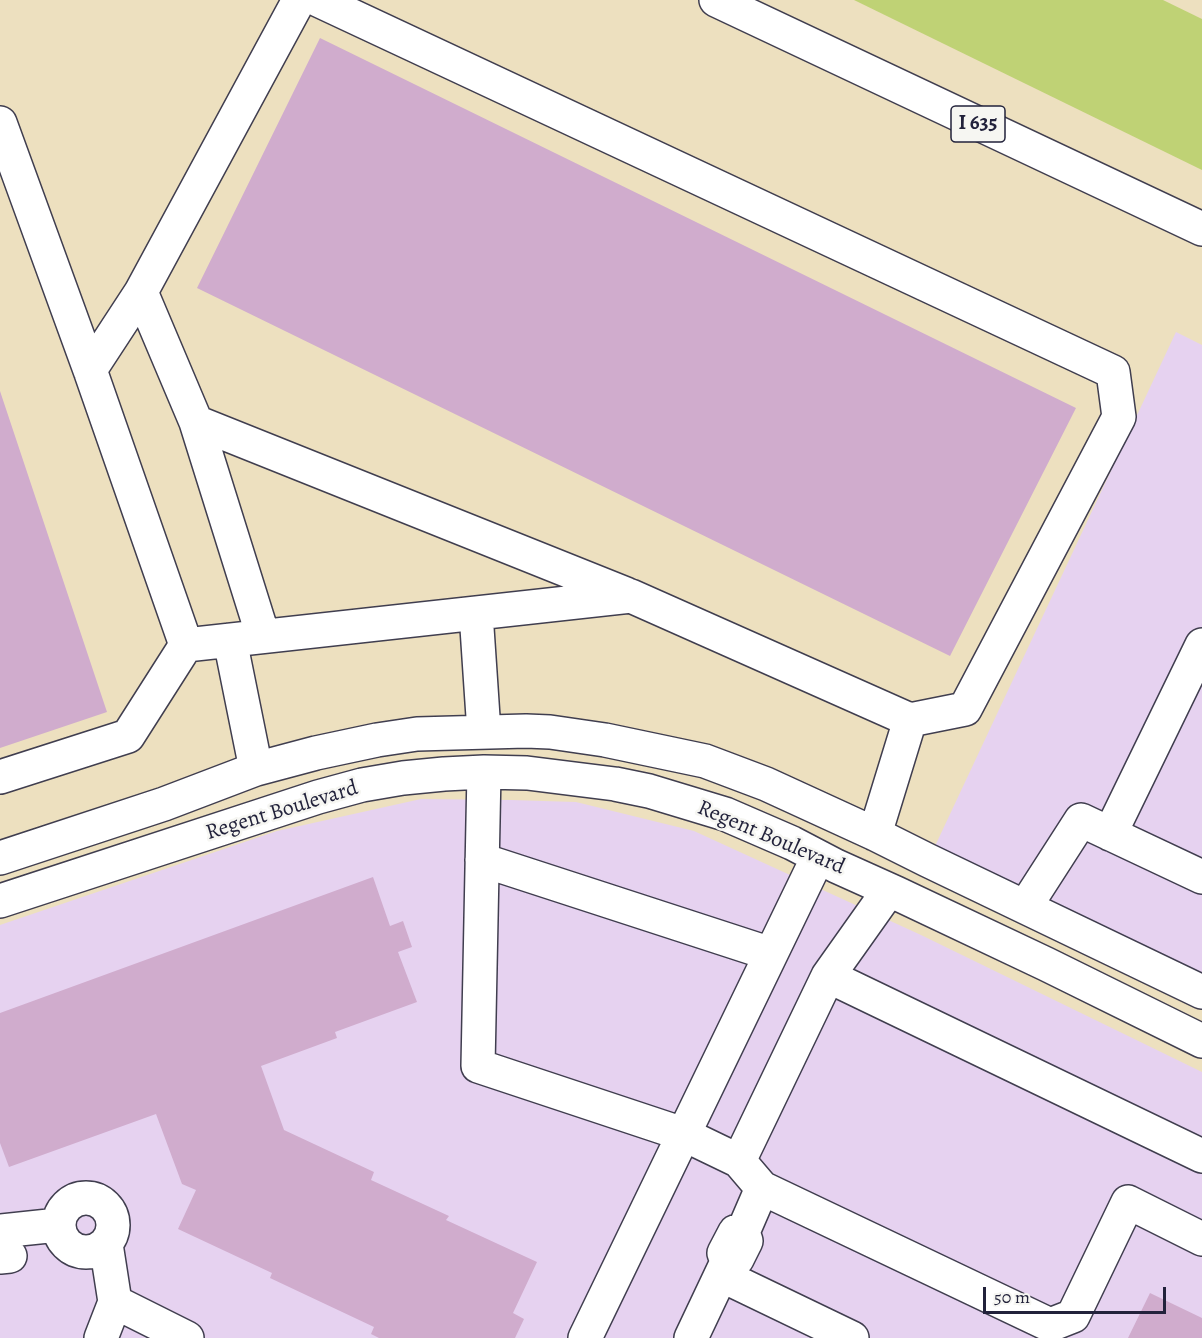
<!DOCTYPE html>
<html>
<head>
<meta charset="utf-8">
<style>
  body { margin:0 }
  #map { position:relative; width:1202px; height:1338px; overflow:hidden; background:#ede0bf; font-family:Alegreya,serif }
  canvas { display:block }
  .scale { position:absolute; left:983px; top:1287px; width:183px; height:27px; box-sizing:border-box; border:3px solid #22223b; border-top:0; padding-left:8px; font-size:18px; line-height:21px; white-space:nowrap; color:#22223b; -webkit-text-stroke:4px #f6f6f2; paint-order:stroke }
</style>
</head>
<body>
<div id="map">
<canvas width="1202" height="1338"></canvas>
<div class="scale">50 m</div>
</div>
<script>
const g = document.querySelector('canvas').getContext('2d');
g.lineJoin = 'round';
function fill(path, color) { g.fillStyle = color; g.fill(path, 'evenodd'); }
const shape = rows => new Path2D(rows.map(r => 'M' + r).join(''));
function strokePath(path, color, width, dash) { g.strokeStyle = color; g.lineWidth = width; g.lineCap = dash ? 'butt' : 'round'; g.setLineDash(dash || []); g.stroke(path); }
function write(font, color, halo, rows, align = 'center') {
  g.font = font + ' Alegreya,serif'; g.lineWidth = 5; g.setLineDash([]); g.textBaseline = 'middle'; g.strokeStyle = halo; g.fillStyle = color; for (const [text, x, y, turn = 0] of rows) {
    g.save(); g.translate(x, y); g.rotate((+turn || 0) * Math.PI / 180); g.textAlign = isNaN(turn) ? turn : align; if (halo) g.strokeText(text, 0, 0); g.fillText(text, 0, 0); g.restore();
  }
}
fill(shape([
  [1176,332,1202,345,1202,992,927,860,936,844],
  [421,799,511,800,576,802,694,831,921,935,1202,1072,1202,1338,0,1338,0,925,277,831]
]), '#e6d2f0');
fill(shape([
  [854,0,1163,0,1202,19,1202,170]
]), '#bfd275');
fill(shape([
  [320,38,1076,408,950,656,197,288],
  [0,391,107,712,0,748],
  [373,877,390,926,403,921,412,947,398,952,417,1002,335,1032,337,1038,261,1066,284,1130,374,1172,371,1180,449,1216,446,1220,537,1262,513,1313,524,1319,515,1338,379,1338,371,1334,374,1327,270,1278,272,1273,178,1229,196,1190,182,1184,156,1114,9,1167,0,1143,0,1013],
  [1150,1293,1202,1318,1202,1338,1128,1338]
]), '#d0accd');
const minor = shape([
  [0,123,90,370,186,645,631,596,910,720,965,709,1119,417,1113,372,318,0],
  [141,292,196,422,626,594],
  [90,370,141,292,299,0],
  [196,422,263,636],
  [476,613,484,732],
  [230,640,256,769],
  [484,772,478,1066,683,1134,739,1161],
  [0,777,128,736,186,645],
  [875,834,910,720],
  [1110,834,1202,645],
  [0,858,164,804,256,769,316,753,377,740,417,734,526,731,550,732,605,740,705,761,766,784,875,834,927,860,1202,992],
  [482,860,771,954],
  [889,890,828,976,739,1161,762,1188,1050,1325,1073,1316,1128,1202,1202,1239],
  [0,901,318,797,362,785,403,778,444,774,484,772,527,773,615,784,649,791,725,814,792,843,836,866,896,893,1046,964,1202,1041],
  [1025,907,1081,820,1202,877],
  [828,976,1202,1156],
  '59 1225a27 27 0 1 1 54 0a27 27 0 1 1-54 0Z',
  [0,1231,58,1225],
  [743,1232,735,1232,724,1253,727,1262,737,1259,746,1241,743,1232,762,1188],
  [0,1257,10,1256],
  [721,1275,852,1338],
  [115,1302,187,1338],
  [101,1338,115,1302,106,1244],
  [585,1338,818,857],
  [691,1338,727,1262]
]);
const highway = shape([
  [716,0,1202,229]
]);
strokePath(minor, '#403e4f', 36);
strokePath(highway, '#403e4f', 36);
strokePath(minor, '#fff', 33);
strokePath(highway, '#fff', 33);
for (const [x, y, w] of [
  [978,124,54]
]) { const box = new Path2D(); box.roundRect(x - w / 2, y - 18, w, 36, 4.5); g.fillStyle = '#f6f6f2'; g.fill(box); strokePath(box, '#22223b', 1.5); }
write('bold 21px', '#22223b', null, [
  ["I 635",978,124]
]);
write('22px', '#22223b', '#f6f6f2', [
  ["Regent Boulevard",282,811,-17],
  ["Regent Boulevard",771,838,23]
]);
</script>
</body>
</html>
